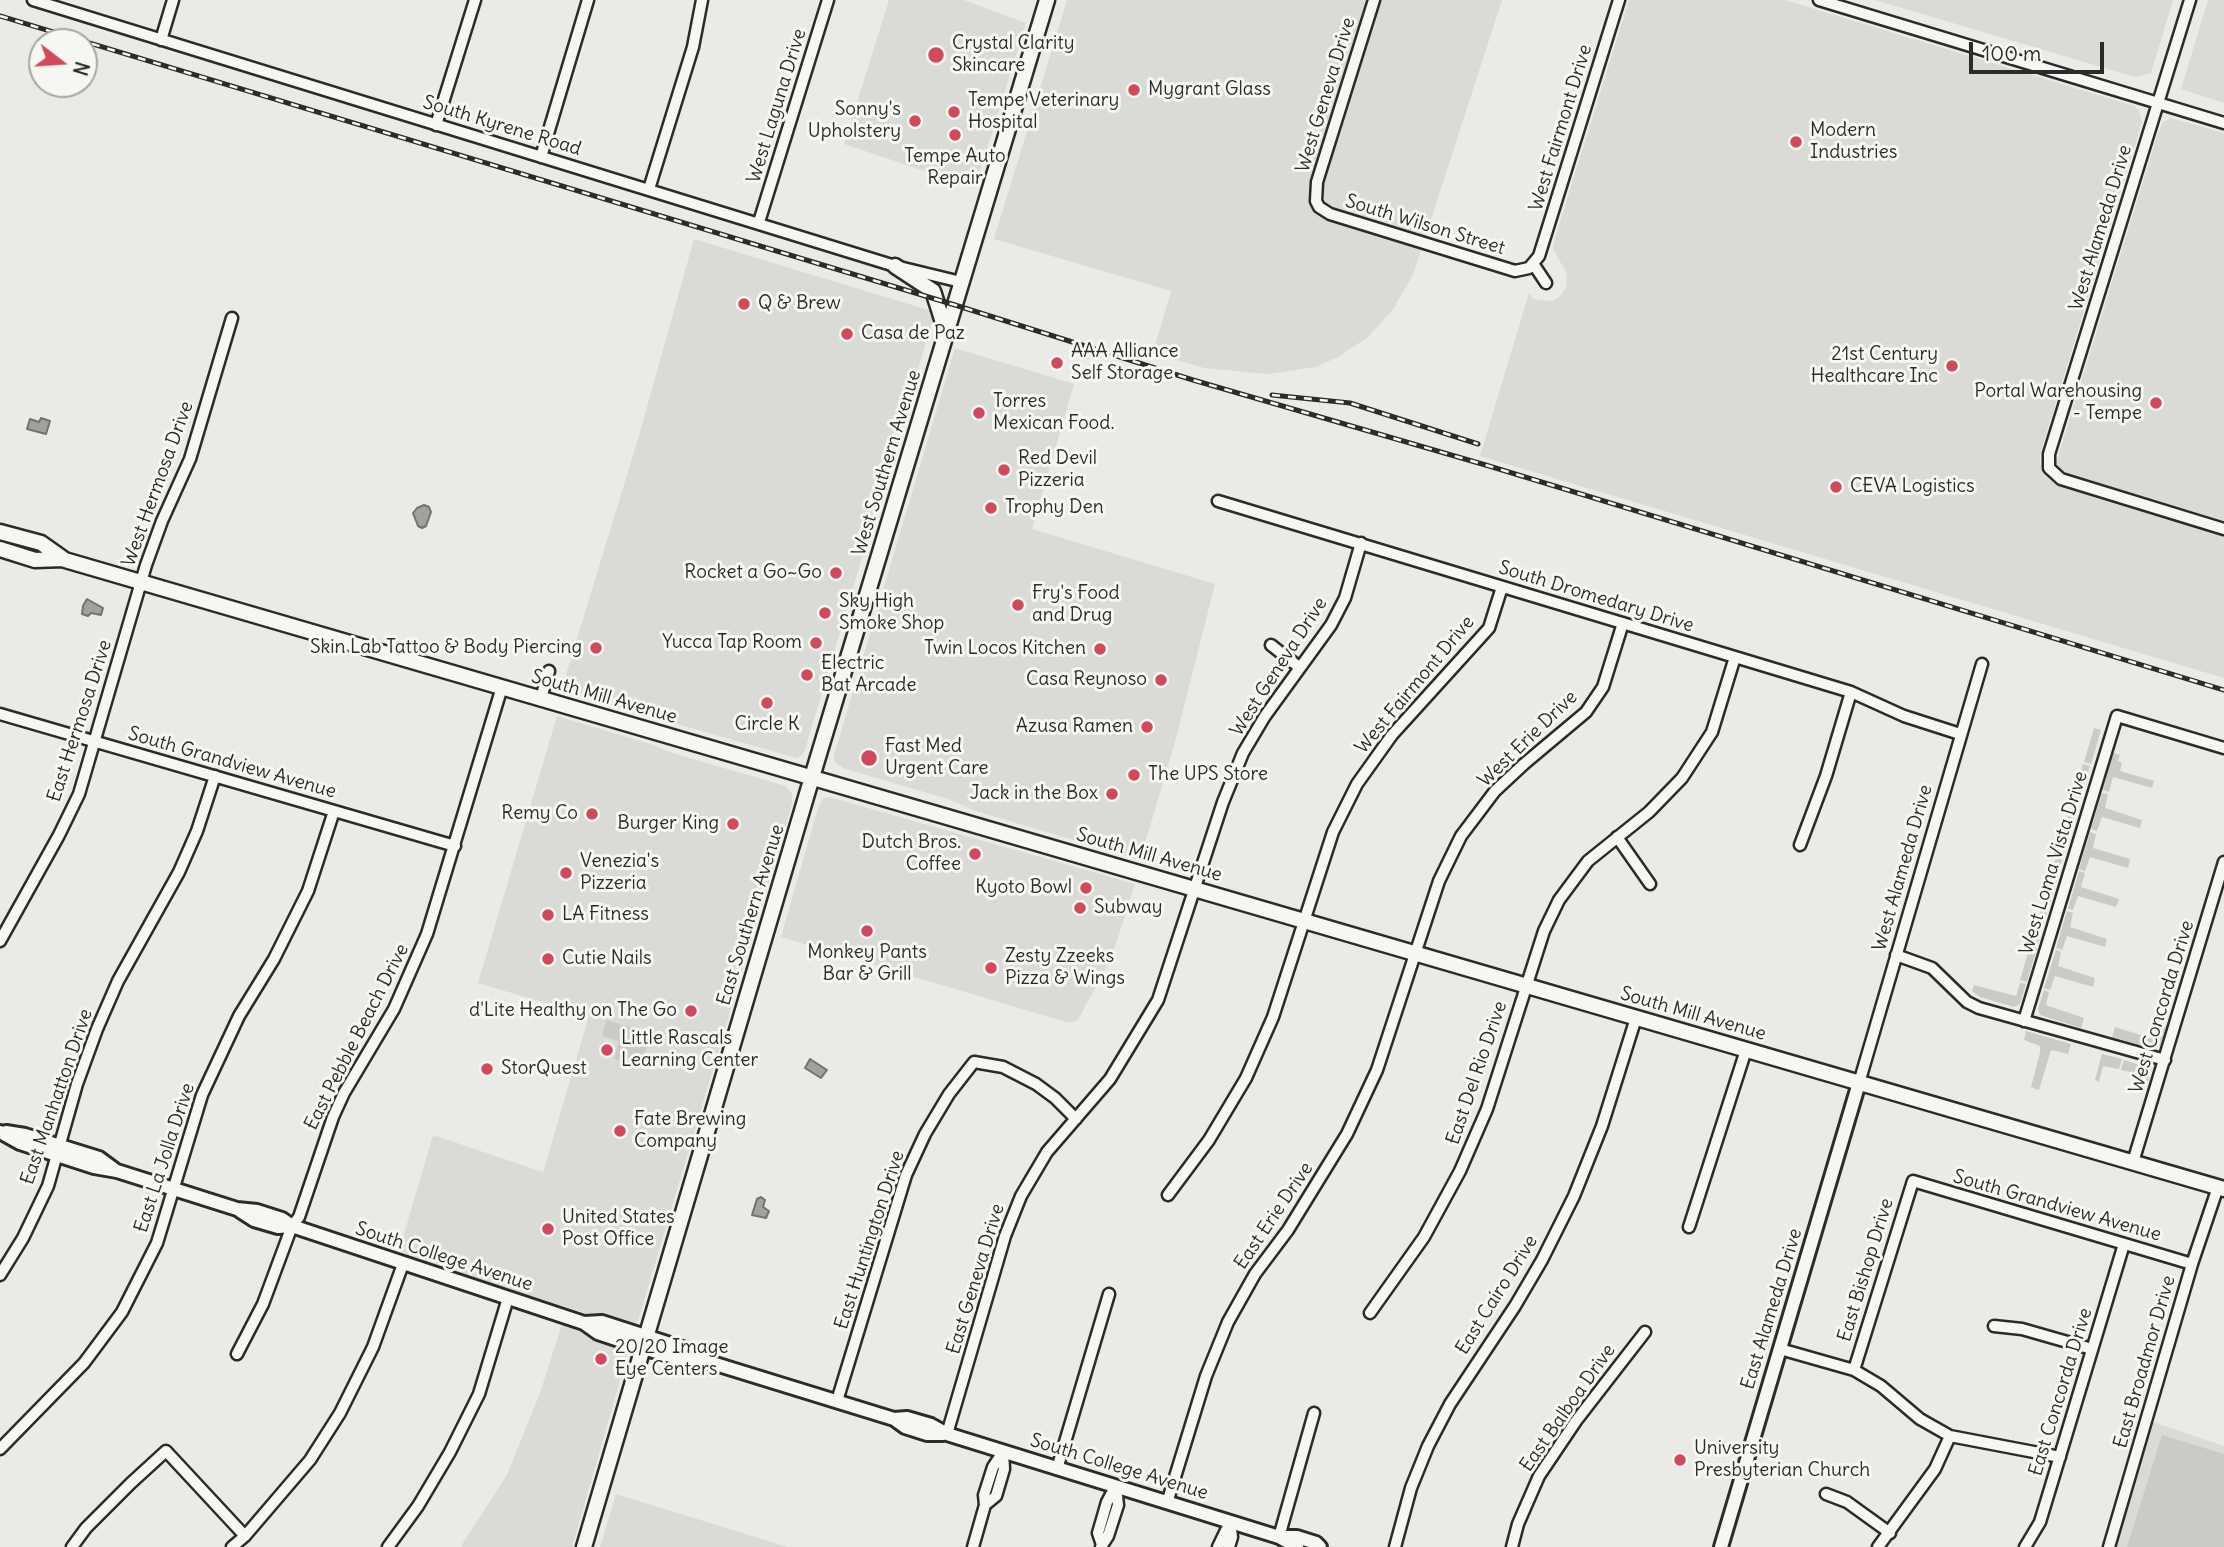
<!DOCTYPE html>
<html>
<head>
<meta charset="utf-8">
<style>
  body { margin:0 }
  #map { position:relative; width:2224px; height:1547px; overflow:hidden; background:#eaeae6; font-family:Delius,sans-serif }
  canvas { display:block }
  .north { position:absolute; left:28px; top:28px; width:70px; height:70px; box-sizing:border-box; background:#f6f6f2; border:2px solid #a5a5a2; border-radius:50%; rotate:107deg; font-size:19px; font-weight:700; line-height:28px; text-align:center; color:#2b2b2b }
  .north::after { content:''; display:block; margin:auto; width:24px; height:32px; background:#d1495b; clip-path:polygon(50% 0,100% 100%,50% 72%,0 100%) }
  .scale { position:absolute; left:1969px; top:42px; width:135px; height:32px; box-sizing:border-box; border:4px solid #2b2b2b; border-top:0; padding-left:9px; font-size:21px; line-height:24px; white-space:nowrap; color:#2b2b2b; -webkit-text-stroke:5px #f6f6f2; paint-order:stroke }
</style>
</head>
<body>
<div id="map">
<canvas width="2224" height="1547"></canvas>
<div class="north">N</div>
<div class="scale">100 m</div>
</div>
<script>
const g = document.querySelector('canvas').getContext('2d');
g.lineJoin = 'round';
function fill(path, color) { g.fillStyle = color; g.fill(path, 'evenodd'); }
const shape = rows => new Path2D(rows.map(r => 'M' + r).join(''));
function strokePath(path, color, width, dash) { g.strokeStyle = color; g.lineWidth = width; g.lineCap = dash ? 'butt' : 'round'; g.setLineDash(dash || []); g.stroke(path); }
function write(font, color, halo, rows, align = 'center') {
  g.font = font + ' Delius,sans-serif'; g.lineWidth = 6; g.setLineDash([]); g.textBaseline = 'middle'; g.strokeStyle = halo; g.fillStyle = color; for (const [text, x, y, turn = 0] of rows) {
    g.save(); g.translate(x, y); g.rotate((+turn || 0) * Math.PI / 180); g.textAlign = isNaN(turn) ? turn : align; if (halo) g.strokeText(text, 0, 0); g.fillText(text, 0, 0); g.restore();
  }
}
fill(shape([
  [889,0,964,0,1026,23,975,188,844,144],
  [1067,0,1502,0,1413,275,1393,309,1368,337,1338,357,1316,367,1268,374,1204,368,1153,353,1171,291,994,239],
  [1629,0,1785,0,2134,106,2139,110,2142,122,2040,454,2040,464,2045,475,2057,486,2224,537,2224,678,1480,456,1529,293,1533,299,1552,301,1558,298,1566,288,1567,274,1553,249,1555,238],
  [1875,0,2173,0,2151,73,2135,77],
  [2208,0,2224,0,2224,103,2181,89],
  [2171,118,2224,133,2224,521,2068,473,2059,468,2056,463,2158,133,2163,122],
  [694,239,935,312,805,750,802,755,797,758,561,691,638,439],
  [955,348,1074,384,1032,529,1215,584,1175,742,1140,860,976,811,948,799,843,768,834,761,834,755],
  [557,716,653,745,672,753,786,786,792,794,792,804,638,1321,629,1326,409,1259,406,1253,399,1251,433,1135,543,1172,549,1152,589,1016,478,983],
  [829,797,1135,884,1112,956,1078,1020,1069,1023,781,937,819,805,823,799],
  [562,1324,621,1344,628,1353,572,1547,463,1547,461,1546,507,1475,540,1393],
  [2147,1420,2224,1446,2224,1547,2109,1547],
  [616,1494,788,1547,600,1547]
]), '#dadad6');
fill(shape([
  [2094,728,2101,730,2091,764,2084,762],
  [2113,753,2120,755,2118,761,2122,763,2120,771,2154,781,2152,788,2113,777,2109,792,2103,790],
  [2083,764,2090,766,2080,800,2073,798],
  [2102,793,2108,794,2105,808,2142,820,2140,828,2102,817,2097,831,2091,829],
  [2073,800,2079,802,2069,836,2063,834],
  [2090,832,2096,834,2093,848,2130,859,2128,868,2090,857,2085,871,2079,869],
  [2062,837,2068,839,2058,873,2052,871],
  [2079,871,2085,873,2081,887,2119,899,2116,907,2078,896,2073,910,2068,909],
  [2051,874,2058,876,2048,910,2041,908],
  [2041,910,2047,912,2037,946,2031,944],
  [2067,911,2073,913,2070,927,2107,939,2105,947,2067,936,2062,950,2056,948],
  [2030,946,2037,948,2027,982,2020,980],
  [2056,950,2061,952,2058,966,2095,978,2093,987,2055,976,2050,990,2044,988],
  [2020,983,2026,984,2020,1004,2014,1007,1980,997,1972,991,1974,985,2016,996],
  [2044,990,2049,992,2046,1005,2084,1018,2081,1028,2040,1015,2038,1009],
  [606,1020,651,1033,641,1067,614,1059,619,1041,602,1036],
  [2159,1024,2166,1026,2160,1046,2156,1049,2112,1037,2115,1027,2150,1038,2152,1033,2156,1034],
  [2026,1031,2071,1044,2068,1054,2051,1050,2039,1090,2031,1087,2040,1053,2040,1046,2024,1040],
  [2102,1054,2122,1059,2119,1069,2103,1066,2099,1082,2095,1080],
  [2124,1060,2148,1068,2150,1073,2148,1082,2140,1079,2135,1073,2121,1070],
  [2162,1435,2224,1454,2224,1547,2127,1547]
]), '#cacac7');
const water = shape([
  [41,418,50,421,46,434,27,429,30,419,39,422,41,418],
  [424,505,429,507,431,512,426,526,422,528,418,526,413,513,417,508,424,505],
  [87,599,103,608,101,615,91,613,88,616,82,614,83,606,87,599],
  [810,1059,827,1070,821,1078,805,1068,810,1059],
  [761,1197,765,1200,763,1207,769,1211,766,1218,752,1215,757,1199,761,1197]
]);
fill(water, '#a1a19e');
strokePath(water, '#727270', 2);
const minor = shape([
  [33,0,895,266,961,282],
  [1374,0,1317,182,1316,201,1319,207,1330,214,1515,271,1529,268,1539,256,1619,0],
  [1819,0,2224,123],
  [2190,0,2049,454,2049,468,2061,479,2224,529],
  [161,40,173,0],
  [436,125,475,0],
  [541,157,588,0],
  [649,189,693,47,702,0],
  [759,222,828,0],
  [1534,265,1546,283],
  [1218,501,1851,692,1904,716,1960,734],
  [1271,645,1299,667],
  [541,698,549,671],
  [0,714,455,846],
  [1617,837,1650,884],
  [1800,845,1826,776,1851,692],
  [0,941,59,835,79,794,146,565,162,521,190,459,232,318],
  [1896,955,1932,968,1967,1002,1979,1008,2165,1060],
  [2024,1021,2117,716,2224,748],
  [1859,1083,1982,664],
  [2133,1162,2224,862],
  [1168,1195,1209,1140,1246,1078,1273,1017,1333,832,1357,784,1392,735,1489,628,1502,587],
  [1689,1227,1746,1050],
  [0,1275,23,1238,48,1186,77,1084,97,1029,118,981,179,872,197,831,215,776],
  [1370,1313,1424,1237,1460,1171,1487,1109,1544,931,1559,900,1588,861,1649,812,1682,778,1712,732,1735,657],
  [1994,1326,2022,1329,2092,1349],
  [1780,1349,1854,1370,1881,1386,1920,1419,1950,1436,2060,1457],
  [237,1354,263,1304,292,1226,299,1217,333,1117,344,1093,394,1009,427,934,502,687],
  [1854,1370,1913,1181,2192,1264],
  [837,1401,906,1175,925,1134,949,1094,974,1062,1003,1067,1036,1084,1055,1098,1076,1119],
  [947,1434,1005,1236,1021,1196,1047,1152,1110,1079,1158,1000,1223,802,1243,753,1265,716,1331,625,1345,598,1361,543],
  [0,1449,84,1363,122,1312,157,1243,202,1095,239,1016,274,959,308,891,334,811],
  [1057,1469,1109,1294],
  [1826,1494,1847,1502,1890,1533],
  [1167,1503,1206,1376,1228,1322,1255,1274,1288,1230,1347,1134,1377,1070,1439,881,1461,836,1495,791,1524,764,1586,712,1603,687,1623,623],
  [985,1505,996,1496,1004,1469,1003,1452],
  [1279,1537,1314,1413],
  [1102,1545,1098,1533,1107,1502,1115,1487],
  [72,1547,86,1528,131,1483,166,1451,245,1536],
  [232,1547,245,1536,310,1460,340,1413,373,1347,403,1264],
  [388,1547,418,1506,450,1452,479,1394,508,1298],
  [973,1547,985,1505,984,1495,993,1467,1003,1452],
  [1101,1547,1108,1536,1118,1505,1116,1487],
  [1218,1547,1230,1522],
  [1229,1547,1232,1537,1230,1522],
  [1395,1547,1411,1488,1428,1446,1450,1404,1515,1306,1542,1260,1574,1196,1602,1126,1636,1018],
  [1512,1547,1518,1524,1539,1476,1576,1421,1645,1332],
  [1878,1547,1935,1469,1950,1436],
  [2025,1547,2040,1522,2124,1244],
  [2109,1547,2192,1264,2218,1187]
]);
const tertiary = shape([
  [0,1132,20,1143,94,1167,117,1171,237,1209,257,1211,282,1219,292,1226,584,1323,602,1322,701,1354,709,1362],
  [6,1132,25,1135,99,1158,114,1169],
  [240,1211,254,1220,278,1227,292,1226],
  [584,1323,598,1333,643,1348,698,1364,709,1362,894,1419,905,1427,927,1434,943,1434],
  [894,1419,907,1418,931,1425,947,1434,1279,1537,1297,1547],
  [1281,1537,1297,1537,1316,1543,1320,1547],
  [1721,1547,1859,1083]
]);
const secondary = shape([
  [895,266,933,291,946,332],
  [0,532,41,543,65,560,2224,1189],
  [0,549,35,560,63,559],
  [584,1547,812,777,1047,0]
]);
strokePath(minor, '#2b2b2b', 15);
strokePath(tertiary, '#2b2b2b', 18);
strokePath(secondary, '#2b2b2b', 19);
strokePath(minor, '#f6f6f2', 10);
strokePath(tertiary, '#f6f6f2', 12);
strokePath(secondary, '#f6f6f2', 14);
const rail = shape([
  [0,16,955,305,1193,380,1489,466,2224,690],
  [1272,395,1350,403,1478,444]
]);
strokePath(rail, '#2b2b2b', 5);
strokePath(rail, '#f6f6f2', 2.5, [8]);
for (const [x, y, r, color] of [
  [936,55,9,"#d1495b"],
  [1134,90,7,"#d1495b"],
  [954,112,7,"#d1495b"],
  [915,121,7,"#d1495b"],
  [955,135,7,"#d1495b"],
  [1796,142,7,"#d1495b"],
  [744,304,7,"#d1495b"],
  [847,334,7,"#d1495b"],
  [1057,363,7,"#d1495b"],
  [1952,366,7,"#d1495b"],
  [2156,403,7,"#d1495b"],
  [979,413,7,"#d1495b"],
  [1004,470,7,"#d1495b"],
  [1836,487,7,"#d1495b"],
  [991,508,7,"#d1495b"],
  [836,573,7,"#d1495b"],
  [1018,605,7,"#d1495b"],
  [825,613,7,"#d1495b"],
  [816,643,7,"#d1495b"],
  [596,648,7,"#d1495b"],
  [1100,649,7,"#d1495b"],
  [807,675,7,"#d1495b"],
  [1161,680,7,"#d1495b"],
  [767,703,7,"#d1495b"],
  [1147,727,7,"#d1495b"],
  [869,758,9,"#d1495b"],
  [1134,775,7,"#d1495b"],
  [1112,794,7,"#d1495b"],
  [592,814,7,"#d1495b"],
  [733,824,7,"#d1495b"],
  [975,854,7,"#d1495b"],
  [566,873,7,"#d1495b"],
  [1086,888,7,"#d1495b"],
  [1080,908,7,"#d1495b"],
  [548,915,7,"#d1495b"],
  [867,931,7,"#d1495b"],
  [548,959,7,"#d1495b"],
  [991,968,7,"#d1495b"],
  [691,1011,7,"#d1495b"],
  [607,1050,7,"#d1495b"],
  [487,1069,7,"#d1495b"],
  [620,1131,7,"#d1495b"],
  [548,1229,7,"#d1495b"],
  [601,1359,7,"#d1495b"],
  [1680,1460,7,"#d1495b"]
]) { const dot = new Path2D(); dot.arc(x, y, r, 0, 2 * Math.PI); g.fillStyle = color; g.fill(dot); strokePath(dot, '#f6f6f2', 2.5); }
write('19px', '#2b2b2b', '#f6f6f2', [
  ["Crystal Clarity",952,44],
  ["Skincare",952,66],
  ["Mygrant Glass",1148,90],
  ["Tempe Veterinary",968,101],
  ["Hospital",968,123],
  ["Sonny's",901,110,"right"],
  ["Upholstery",901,132,"right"],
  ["Modern",1810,131],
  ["Industries",1810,153],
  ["Tempe Auto",955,157,"center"],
  ["Repair",955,179,"center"],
  ["Q & Brew",758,304],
  ["Casa de Paz",861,334],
  ["AAA Alliance",1071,352],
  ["Self Storage",1071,374],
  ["21st Century",1938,355,"right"],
  ["Healthcare Inc",1938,377,"right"],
  ["Portal Warehousing",2142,392,"right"],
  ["- Tempe",2142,414,"right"],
  ["Torres",993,402],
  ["Mexican Food.",993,424],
  ["Red Devil",1018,459],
  ["Pizzeria",1018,481],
  ["CEVA Logistics",1850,487],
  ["Trophy Den",1005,508],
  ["Rocket a Go~Go",822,573,"right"],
  ["Fry's Food",1032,594],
  ["and Drug",1032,616],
  ["Sky High",839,602],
  ["Smoke Shop",839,624],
  ["Yucca Tap Room",802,643,"right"],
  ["Skin Lab Tattoo & Body Piercing",582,648,"right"],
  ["Twin Locos Kitchen",1086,649,"right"],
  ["Electric",821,664],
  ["Bat Arcade",821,686],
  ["Casa Reynoso",1147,680,"right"],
  ["Circle K",767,725,"center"],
  ["Azusa Ramen",1133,727,"right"],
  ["Fast Med",885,747],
  ["Urgent Care",885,769],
  ["The UPS Store",1148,775],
  ["Jack in the Box",1098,794,"right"],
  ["Remy Co",578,814,"right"],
  ["Burger King",719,824,"right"],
  ["Dutch Bros.",961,843,"right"],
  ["Coffee",961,865,"right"],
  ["Venezia's",580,862],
  ["Pizzeria",580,884],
  ["Kyoto Bowl",1072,888,"right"],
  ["Subway",1094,908],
  ["LA Fitness",562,915],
  ["Monkey Pants",867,953,"center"],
  ["Bar & Grill",867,975,"center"],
  ["Zesty Zzeeks",1005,957],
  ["Pizza & Wings",1005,979],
  ["Cutie Nails",562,959],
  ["d'Lite Healthy on The Go",677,1011,"right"],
  ["Little Rascals",621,1039],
  ["Learning Center",621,1061],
  ["StorQuest",501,1069],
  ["Fate Brewing",634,1120],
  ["Company",634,1142],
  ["United States",562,1218],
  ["Post Office",562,1240],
  ["20/20 Image",615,1348],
  ["Eye Centers",615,1370],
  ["University",1694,1449],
  ["Presbyterian Church",1694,1471]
], 'left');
write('19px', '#2b2b2b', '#f6f6f2', [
  ["West Geneva Drive",1326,95,-73],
  ["West Laguna Drive",777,106,-73],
  ["South Kyrene Road",502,126,17],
  ["West Fairmont Drive",1561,128,-73],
  ["South Wilson Street",1425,225,17],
  ["West Alameda Drive",2101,228,-73],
  ["West Southern Avenue",887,463,-73],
  ["West Hermosa Drive",158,484,-70],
  ["South Dromedary Drive",1596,597,17],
  ["West Geneva Drive",1279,667,-57],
  ["West Fairmont Drive",1415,685,-50],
  ["South Mill Avenue",604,697,16],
  ["East Hermosa Drive",80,721,-72],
  ["West Erie Drive",1528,739,-44],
  ["South Grandview Avenue",232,763,16],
  ["South Mill Avenue",1149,855,16],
  ["West Loma Vista Drive",2054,863,-73],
  ["West Alameda Drive",1903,868,-74],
  ["East Southern Avenue",751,915,-73],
  ["West Concorda Drive",2162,1007,-73],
  ["South Mill Avenue",1693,1014,16],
  ["East Pebble Beach Drive",357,1037,-63],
  ["East Del Rio Drive",1477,1073,-71],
  ["East Manhatton Drive",57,1097,-71],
  ["East La Jolla Drive",165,1158,-72],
  ["South Grandview Avenue",2057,1206,16],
  ["East Erie Drive",1274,1216,-56],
  ["East Huntington Drive",870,1240,-72],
  ["South College Avenue",444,1257,18],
  ["East Bishop Drive",1866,1270,-73],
  ["East Geneva Drive",976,1279,-73],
  ["East Cairo Drive",1497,1295,-58],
  ["East Alameda Drive",1772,1309,-73],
  ["East Broadmor Drive",2145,1362,-74],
  ["East Concorda Drive",2061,1392,-73],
  ["East Balboa Drive",1568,1408,-55],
  ["South College Avenue",1119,1467,17]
]);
</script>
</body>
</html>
